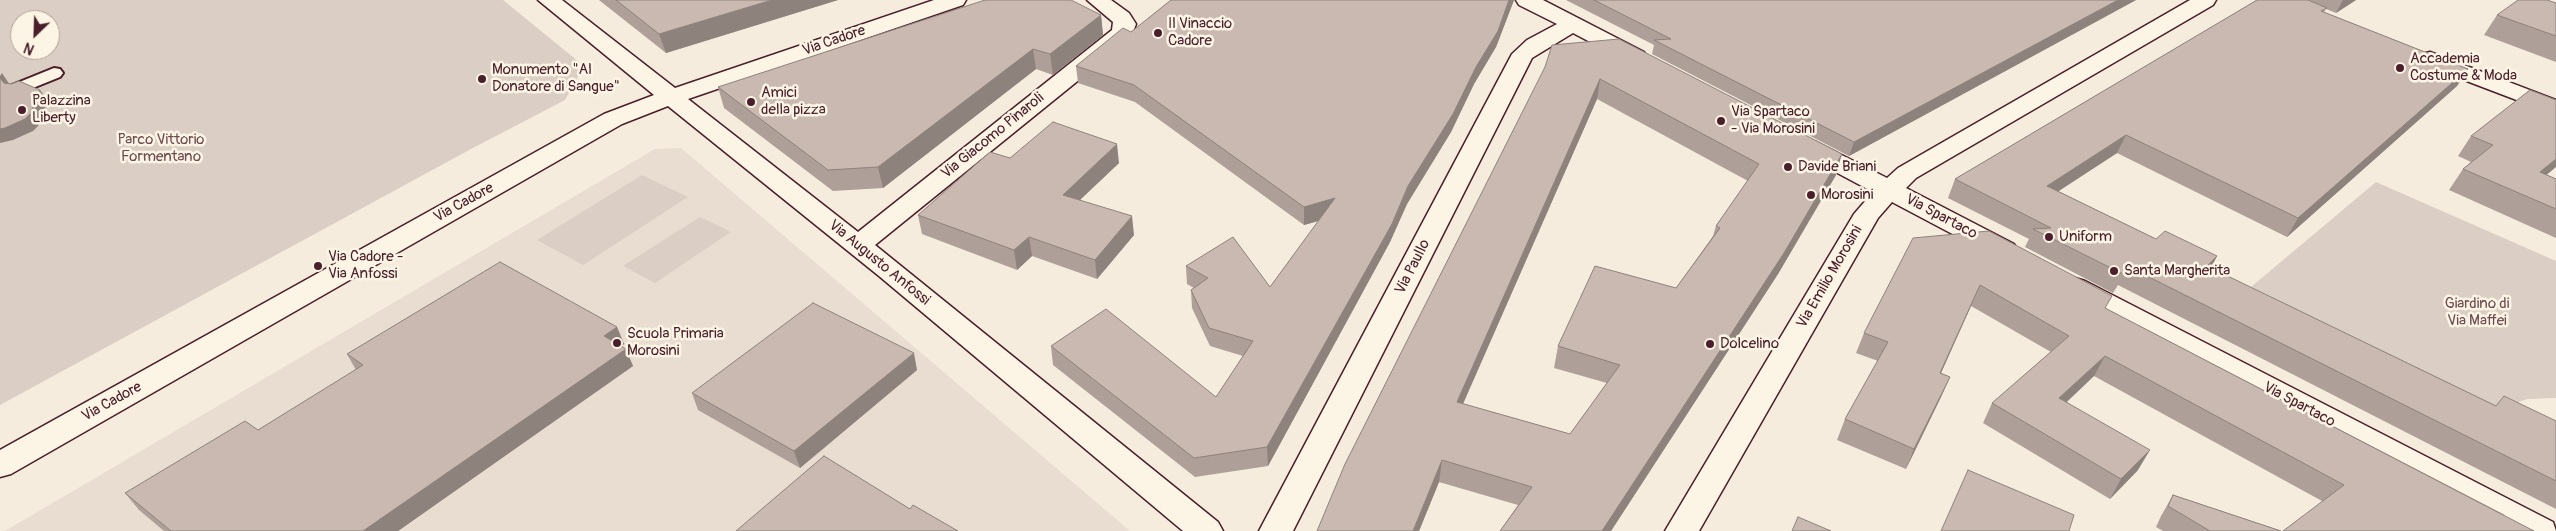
<!DOCTYPE html>
<html>
<head>
<meta charset="utf-8">
<style>
  body { margin:0 }
  #map { position:relative; width:2556px; height:531px; overflow:hidden; background:#f5ecde; font-family:Pangolin,sans-serif }
  canvas { display:block }
  .north { position:absolute; left:10px; top:10px; width:50px; height:50px; box-sizing:border-box; background:#fcf5e5; border:1px solid #b59f9b; border-radius:50%; rotate:204deg; font-size:14px; font-weight:700; line-height:20px; text-align:center; color:#4a1f2b }
  .north::after { content:''; display:block; margin:auto; width:18px; height:22px; background:#4a1f2b; clip-path:polygon(50% 0,100% 100%,50% 72%,0 100%) }
</style>
</head>
<body>
<div id="map">
<canvas width="2556" height="531"></canvas>
<div class="north">N</div>
</div>
<script>
const g = document.querySelector('canvas').getContext('2d');
g.lineJoin = 'round';
function fill(path, color) { g.fillStyle = color; g.fill(path, 'evenodd'); }
const shape = rows => new Path2D(rows.map(r => 'M' + r).join(''));
function strokePath(path, color, width, dash) { g.strokeStyle = color; g.lineWidth = width; g.lineCap = dash ? 'butt' : 'round'; g.setLineDash(dash || []); g.stroke(path); }
function write(font, color, halo, rows, align = 'center') {
  g.font = font + ' Pangolin,sans-serif'; g.lineWidth = 5; g.setLineDash([]); g.textBaseline = 'middle'; g.strokeStyle = halo; g.fillStyle = color; for (const [text, x, y, turn = 0] of rows) {
    g.save(); g.translate(x, y); g.rotate((+turn || 0) * Math.PI / 180); g.textAlign = isNaN(turn) ? turn : align; if (halo) g.strokeText(text, 0, 0); g.fillText(text, 0, 0); g.restore();
  }
}
fill(shape([
  [681,148,1130,531,5,531,655,149]
]), '#e8ddd0');
fill(shape([
  [0,0,503,0,584,66,565,100,471,149,0,405],
  [20,20,50,20,50,50,20,50],
  [642,175,688,197,583,265,537,240],
  [2376,182,2556,261,2556,398,2527,399,2497,410,2251,287],
  [700,217,731,232,655,283,623,266]
]), '#dbcec4');
const pedestrian = shape([
  [54,68,60,69,63,73,60,77,18,94,12,93,9,89,12,85,54,68]
]);
const minor = shape([
  [538,0,562,0,675,88,934,0,966,0,963,5,688,99,858,232,1112,30,1113,22,1087,0,1111,0,1129,13,1136,24,1133,32,1122,45,875,245,1218,522,1223,531,1183,531,879,276,668,106,622,124,11,474,0,477,0,450,604,114,654,95,538,0],
  [1516,0,1543,0,1644,52,1647,57,1644,62,1636,64,1628,62,1573,33,1532,58,1293,531,1259,531,1512,54,1527,40,1557,24,1519,5,1516,0],
  [2190,0,2216,0,2213,5,1916,178,1906,188,2014,244,2018,250,2014,256,2004,259,1994,256,1892,202,1878,218,1699,531,1665,531,1854,214,1873,192,1798,152,1795,147,1798,142,1807,140,1816,142,1887,178,1898,168,2190,0],
  [2430,52,2556,100,2556,115,2422,64,2419,59,2422,54,2430,52],
  [2075,278,2085,281,2553,522,2556,531,2512,531,2065,293,2061,287,2065,281,2075,278]
]);
strokePath(pedestrian, '#4a1f2b', 4);
strokePath(minor, '#4a1f2b', 3);
fill(pedestrian, '#fcf5e5');
fill(minor, '#fcf5e5');
fill(shape([
  [599,0,838,0,666,53],
  [1171,0,1514,0,1496,47,1474,84,1451,132,1407,204,1390,242,1268,466,1195,477,1053,365,1051,346,1216,397,1243,356,1210,346,1192,308,1191,290,1194,288,1187,284,1186,266,1270,287,1319,221,1304,225,1135,102,1078,83,1076,66,1131,32],
  [1566,0,2136,0,1849,156,1652,54,1654,45],
  [2257,0,2356,0,2336,13,2326,9,2324,12,2468,69,2457,86,2287,237,2117,153,2058,191,2156,239,2217,256,2211,268,2496,406,2556,421,2556,509,2118,285,2113,293,2025,247,2029,239,1948,198,1955,179],
  [2556,3,2556,62,2484,35,2497,15],
  [1101,15,1103,35,1053,75,1036,69,883,188,833,191,724,108,718,87],
  [1552,45,1836,175,1778,274,1611,531,1500,531,1518,505,1439,482,1419,531],
  [1597,99,1748,181,1716,226,1713,236,1676,288,1558,346,1554,368,1607,383,1570,434,1463,404],
  [2530,90,2547,175,2556,179,2556,238,2449,190,2463,169,2471,162,2458,156,2471,136],
  [1010,158,1119,163,1080,200,1134,235,1097,279,1032,256,1017,270,922,234,918,215],
  [1989,231,2105,308,2505,515,2322,501,2094,376,2067,402,2138,470,2110,499,1983,423,1992,403,2051,352,1971,306,1941,373,1950,377,1941,397,1906,469,1837,440,1845,419,1878,361,1856,353,1864,333],
  [617,327,624,344,621,346,633,366,398,531,164,531,139,510,125,493,258,430,356,370,347,354],
  [917,370,800,468,698,410,692,393],
  [2173,495,2281,531,2163,531,2156,527,2161,516]
]), '#ae9f98');
fill(shape([
  [772,0,838,0,666,53,659,34],
  [1509,0,1514,0,1496,47,1474,84,1451,132,1407,204,1390,242,1268,466,1267,447],
  [2118,0,2136,0,1849,156,1854,142],
  [2343,0,2356,0,2336,13],
  [1101,15,1103,35,1053,75,1050,54],
  [1033,49,1036,69,883,188,878,167],
  [2468,69,2457,86,2287,237,2298,218],
  [2,73,10,85,7,89,0,79,0,76],
  [1600,79,1597,99,1454,424,1457,402],
  [40,90,48,101,38,126,33,131,13,140,0,143,0,129],
  [2126,135,2117,153,2039,204,2047,186],
  [1117,144,1119,163,1065,214,1063,195],
  [1842,154,1836,175,1778,274,1611,531,1602,531],
  [2556,159,2556,167,2525,193,2540,172],
  [1335,198,1335,216,1304,225,1304,207],
  [1132,216,1134,235,1097,279,1095,260],
  [1029,237,1032,256,1017,270,1014,250],
  [2217,256,2207,275,2207,266],
  [1980,285,1971,306,1932,393,1940,373],
  [617,327,624,344,611,353,604,336],
  [626,349,633,366,398,531,363,531],
  [914,353,917,370,800,468,794,451],
  [2105,356,2094,376,2049,418,2059,398],
  [1950,377,1941,397,1906,469,1914,449],
  [2150,450,2138,470,2110,499,2121,479],
  [1442,460,1439,482,1419,531,1413,531]
]), '#8d827c');
const building = shape([
  [616,0,772,0,659,34,616,0],
  [985,0,1071,0,1101,15,1050,54,1033,49,878,167,828,170,718,87,985,0],
  [1171,0,1509,0,1498,31,1476,67,1453,114,1408,186,1392,224,1267,447,1194,458,1051,346,1106,309,1216,397,1253,341,1209,328,1191,290,1208,278,1186,266,1233,237,1270,287,1335,198,1304,207,1134,85,1076,66,1123,28,1131,32,1171,0],
  [1594,0,2118,0,1854,142,1654,40,1671,39,1594,0],
  [2257,0,2308,0,2327,8,2321,11,2468,69,2298,218,2126,135,2047,186,2156,239,2165,231,2217,256,2207,266,2496,406,2504,396,2556,421,2556,481,2127,266,2123,274,2033,229,2051,228,1955,179,2257,0],
  [2518,0,2547,0,2556,3,2556,36,2497,15,2518,0],
  [1619,39,1842,154,1784,253,1602,531,1500,531,1532,487,1442,460,1413,531,1317,531,1345,464,1545,67,1552,45,1619,39],
  [1600,79,1759,164,1716,226,1720,228,1676,288,1595,266,1558,346,1620,365,1570,434,1457,402,1600,79],
  [0,78,4,83,11,84,19,81,40,90,30,114,25,119,5,128,0,129,0,78],
  [2530,90,2556,100,2556,159,2540,172,2556,179,2556,209,2463,169,2493,145,2471,136,2530,90],
  [1053,122,1117,144,1063,195,1132,216,1095,260,1029,237,1014,250,918,215,990,152,1010,158,1053,122],
  [1989,231,2112,296,2105,308,2534,531,2283,531,2344,485,2105,356,2059,398,2150,450,2121,479,1992,403,2069,336,1980,285,1940,373,1950,377,1914,449,1845,419,1888,342,1864,333,1913,238,1989,231],
  [500,262,617,327,604,336,626,349,363,531,171,531,125,493,245,421,258,430,363,365,347,354,500,262],
  [813,303,914,353,794,451,692,393,813,303],
  [824,456,910,509,913,505,958,531,736,531,824,456],
  [1968,470,2074,515,2069,531,1941,531,1968,470],
  [2173,495,2281,531,2210,531,2168,506,2173,495],
  [1798,517,1831,531,1792,531,1798,517]
]);
fill(building, '#cab9b1');
strokePath(building, '#8d827c', 1);
for (const [x, y, r, color] of [
  [1158,33,5,"#4a1f2b"],
  [2400,68,5,"#4a1f2b"],
  [482,79,5,"#4a1f2b"],
  [751,102,5,"#4a1f2b"],
  [22,110,5,"#4a1f2b"],
  [1721,121,5,"#4a1f2b"],
  [1788,167,5,"#4a1f2b"],
  [1811,195,5,"#4a1f2b"],
  [2049,237,5,"#4a1f2b"],
  [318,266,5,"#4a1f2b"],
  [2114,271,5,"#4a1f2b"],
  [617,343,5,"#4a1f2b"],
  [1710,344,5,"#4a1f2b"]
]) { const dot = new Path2D(); dot.arc(x, y, r, 0, 2 * Math.PI); g.fillStyle = color; g.fill(dot); strokePath(dot, '#fcf5e5', 2); }
write('15px', '#4a1f2b', '#fcf5e5', [
  ["Il Vinaccio",1168,24],
  ["Cadore",1168,41],
  ["Accademia",2410,59],
  ["Costume & Moda",2410,76],
  ["Monumento \"Al",492,70],
  ["Donatore di Sangue\"",492,87],
  ["Amici",761,93],
  ["della pizza",761,110],
  ["Palazzina",32,101],
  ["Liberty",32,118],
  ["Via Spartaco",1731,112],
  ["- Via Morosini",1731,129],
  ["Davide Briani",1798,167],
  ["Morosini",1821,195],
  ["Uniform",2059,237],
  ["Via Cadore -",328,257],
  ["Via Anfossi",328,274],
  ["Santa Margherita",2124,271],
  ["Scuola Primaria",627,334],
  ["Morosini",627,351],
  ["Dolcelino",1720,344]
], 'left');
write('15px', '#4a1f2b', '#fcf5e5', [
  ["Via Cadore",834,41,-19],
  ["Via Giacomo Pinaroli",993,136,-39],
  ["Via Cadore",464,203,-29],
  ["Via Spartaco",1941,217,28],
  ["Via Augusto Anfossi",879,263,39],
  ["Via Paullo",1413,267,-63],
  ["Via Emilio Morosini",1830,277,-60],
  ["Via Cadore",112,402,-29],
  ["Via Spartaco",2299,405,28]
]);
write('15px', '#6e4b51', '#fcf5e5', [
  ["Parco Vittorio",161,140],
  ["Formentano",161,157],
  ["Giardino di",2477,304],
  ["Via Maffei",2477,321]
]);
</script>
</body>
</html>
